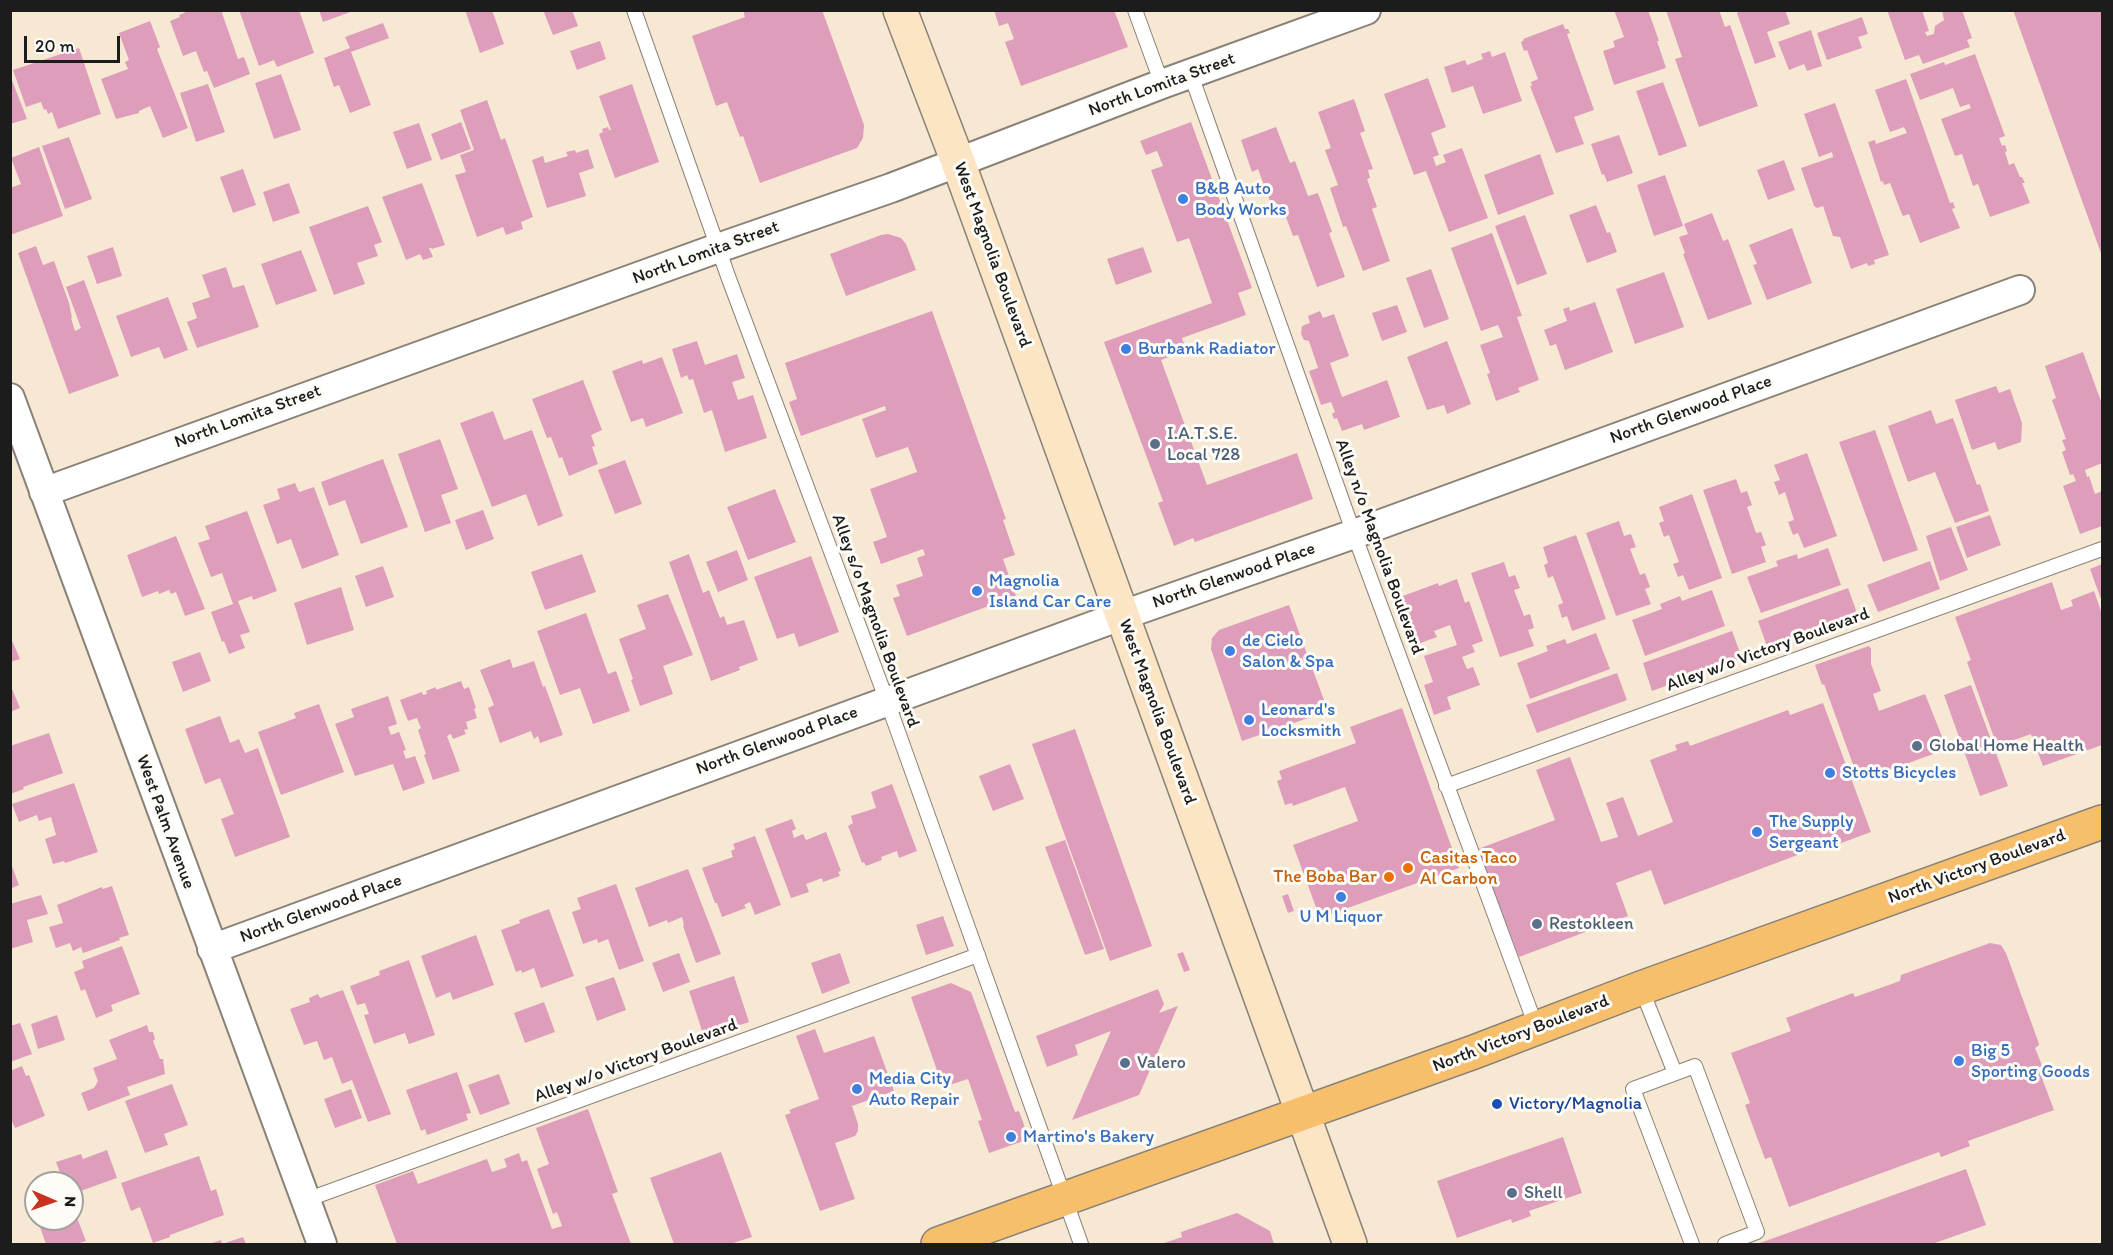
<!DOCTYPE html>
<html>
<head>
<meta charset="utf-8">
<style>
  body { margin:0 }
  #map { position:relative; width:2113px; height:1255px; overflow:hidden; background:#f7e8d3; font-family:Itim,sans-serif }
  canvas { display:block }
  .frame { position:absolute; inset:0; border:12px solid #1c1c1c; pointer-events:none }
  .north { position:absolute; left:24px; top:1171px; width:60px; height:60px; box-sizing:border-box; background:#fdfcf7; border:2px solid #a3a29f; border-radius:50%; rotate:92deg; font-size:16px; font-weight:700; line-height:24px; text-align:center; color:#1c1c1c }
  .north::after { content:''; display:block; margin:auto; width:21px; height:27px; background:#c8321e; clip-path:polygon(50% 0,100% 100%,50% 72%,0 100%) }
  .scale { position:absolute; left:24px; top:36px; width:96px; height:27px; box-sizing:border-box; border:3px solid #1c1c1c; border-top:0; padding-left:8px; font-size:18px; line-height:21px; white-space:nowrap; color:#1c1c1c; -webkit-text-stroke:4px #fdfcf7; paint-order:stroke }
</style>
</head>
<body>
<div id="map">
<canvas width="2113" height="1255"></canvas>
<div class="frame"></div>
<div class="north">N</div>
<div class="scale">20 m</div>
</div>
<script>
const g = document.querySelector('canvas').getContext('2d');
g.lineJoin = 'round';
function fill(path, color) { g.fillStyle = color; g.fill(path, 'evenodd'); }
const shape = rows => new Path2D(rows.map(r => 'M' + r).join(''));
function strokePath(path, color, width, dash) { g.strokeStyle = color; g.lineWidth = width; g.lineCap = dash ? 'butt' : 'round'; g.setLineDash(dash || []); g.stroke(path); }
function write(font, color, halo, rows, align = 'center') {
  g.font = font + ' Itim,sans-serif'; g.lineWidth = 6; g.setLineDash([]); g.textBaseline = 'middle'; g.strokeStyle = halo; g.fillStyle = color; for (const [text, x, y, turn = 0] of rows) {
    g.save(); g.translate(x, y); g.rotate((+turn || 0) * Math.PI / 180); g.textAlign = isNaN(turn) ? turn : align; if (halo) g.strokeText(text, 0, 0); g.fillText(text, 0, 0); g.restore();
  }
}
fill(shape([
  [191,10,221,10,238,59,244,57,250,74,214,88,207,71,204,72,196,51,183,56,170,21,180,17,179,15],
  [239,10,299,10,314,53,277,67,274,60,259,66],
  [319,10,353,10,353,11,323,22],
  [465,10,492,10,504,44,480,53],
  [543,10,572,10,578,26,553,35],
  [743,10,822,10,864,125,863,138,857,148,760,183,743,136,740,137,727,102,716,106,692,36,745,17],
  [994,10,1114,10,1128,47,1021,86,1005,42,1014,39,1008,23,999,26],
  [1614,10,1648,10,1659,41,1657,41,1666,68,1614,85,1603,51,1615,47,1613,41,1624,37],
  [1666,10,1719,10,1725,27,1730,25,1758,106,1699,127,1675,59,1682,57],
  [1741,10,1785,10,1790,24,1767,32,1776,57,1755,64,1737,13],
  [1887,10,1922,10,1929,31,1925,32,1927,36,1934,34,1935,26,1944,20,1942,10,1962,10,1972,38,1967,40,1970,47,1923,64,1919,55,1905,60],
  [2013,10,2102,10,2102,256],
  [1862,17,1868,34,1858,37,1862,48,1827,60,1817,33],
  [150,21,160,47,157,49,188,128,163,138,150,106,139,111,139,113,116,119,101,79,128,69,125,62,129,60,119,33],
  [383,23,389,38,351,52,371,105,350,113,339,85,334,87,324,58,350,48,345,37],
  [1563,24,1565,29,1568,29,1570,33,1567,34,1594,110,1574,117,1584,144,1556,153,1530,86,1532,86,1531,82,1538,79,1527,50,1524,51,1521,42,1524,40,1523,39],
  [1811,30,1822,66,1807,71,1804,64,1789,70,1778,42],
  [600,41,606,59,577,70,570,51],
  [79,48,101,114,58,129,52,112,48,114,46,109,44,110,41,102,26,107,13,70],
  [1490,51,1492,57,1505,52,1522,101,1483,114,1473,86,1452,93,1444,67,1465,60,1467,65,1483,59,1481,54],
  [1975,54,2005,136,1999,138,2002,146,2005,145,2007,151,2005,152,2009,165,2014,163,2020,177,2022,177,2025,183,2022,183,2030,203,1990,217,1978,184,1973,186,1962,154,1955,156,1941,119,1971,108,1969,104,1960,107,1953,88,1920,100,1910,74,1944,62,1945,65],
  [281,74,301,130,274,139,255,83],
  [10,75,27,119,10,124],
  [1428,78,1446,127,1431,133,1439,155,1433,157,1436,166,1446,162,1443,155,1462,148,1488,218,1449,232,1426,171,1414,175,1384,94],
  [1906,79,1950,203,1953,202,1955,208,1952,209,1960,228,1920,243,1909,214,1903,216,1901,212,1890,183,1884,185,1883,181,1881,182,1868,142,1875,140,1876,144,1907,133,1904,127,1890,132,1875,90],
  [1663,82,1687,146,1659,156,1636,91],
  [208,84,225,132,196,142,180,93],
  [632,84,659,162,615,178,599,134,603,132,602,129,608,127,609,130,611,130,599,96],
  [1354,99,1365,131,1360,133,1373,169,1368,170,1370,178,1367,179,1377,207,1372,209,1390,261,1363,271,1346,226,1343,227,1330,188,1338,185,1325,150,1331,148,1318,112],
  [487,100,501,140,505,138,533,217,521,222,523,229,506,235,503,227,477,237,455,175,466,172,460,155,474,150,460,110],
  [1835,103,1889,255,1874,260,1875,264,1868,266,1867,263,1851,269,1840,237,1833,236,1823,206,1817,208,1814,206,1801,168,1833,157,1832,152,1819,157,1804,114],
  [461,122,471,149,441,160,431,134],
  [1191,122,1252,288,1238,293,1246,315,1182,338,1186,350,1161,360,1207,485,1297,453,1313,499,1195,542,1193,538,1174,546,1158,503,1163,501,1104,342,1212,303,1189,238,1177,242,1151,170,1163,166,1157,151,1146,155,1140,141],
  [419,123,432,160,407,169,393,132],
  [1276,127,1290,163,1295,161,1308,196,1318,193,1332,232,1329,233,1345,277,1317,287,1298,235,1293,236,1283,209,1279,211,1276,202,1271,204,1258,169,1252,172,1241,140],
  [1619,135,1633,173,1607,182,1604,174,1602,175,1591,144],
  [69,137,92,199,65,209,42,146],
  [39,147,63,216,10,235,10,188,21,184,11,158],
  [588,149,594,168,579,173,586,196,547,208,532,160,543,156,545,163,568,156,566,152,575,150,576,153],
  [1540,154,1554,194,1498,215,1484,175],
  [1784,160,1795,190,1768,200,1757,170],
  [243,169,256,205,233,213,220,177],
  [1665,175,1683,226,1654,236,1637,185],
  [289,183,300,213,273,222,263,192],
  [422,183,445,245,432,249,431,248,429,248,433,257,423,260,420,254,406,260,382,197],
  [1596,205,1607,233,1610,232,1617,252,1587,263,1569,215],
  [368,206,382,242,374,245,378,256,357,263,365,284,334,295,309,227],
  [1712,213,1723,241,1728,239,1752,304,1708,320,1683,254,1685,253,1679,237,1688,234,1684,224],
  [1525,215,1547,274,1517,285,1495,226],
  [1792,228,1812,283,1767,300,1753,265,1757,264,1749,245],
  [1492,233,1522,316,1517,317,1539,380,1518,388,1520,392,1496,401,1487,374,1490,373,1480,345,1503,337,1498,325,1481,331,1451,248],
  [888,234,901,238,906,244,916,270,846,296,830,254,881,235],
  [36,246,43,265,54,261,69,303,72,318,71,318,75,331,81,328,66,287,84,280,119,376,69,394,18,253],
  [113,247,122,276,97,284,87,256],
  [1143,247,1152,272,1116,285,1107,259],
  [301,250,317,291,276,305,261,264],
  [226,267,233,288,244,285,259,327,197,348,187,322,197,318,192,303,210,297,202,275],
  [1431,269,1449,319,1424,328,1406,278],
  [1664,272,1684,327,1635,344,1616,289],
  [168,297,188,350,164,359,159,347,131,357,116,316],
  [1595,302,1613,352,1565,370,1556,344,1550,346,1544,330,1567,321,1563,309,1569,307,1570,311],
  [1397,305,1407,332,1382,341,1372,313],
  [932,311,1006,519,1003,520,1015,555,1003,559,1016,596,907,636,893,598,900,596,896,585,923,576,917,558,925,555,923,549,881,564,873,542,887,537,870,489,917,472,908,447,876,458,862,419,886,410,885,406,801,436,789,402,797,399,785,363],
  [1320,311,1323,318,1334,314,1349,356,1330,363,1342,397,1387,380,1400,417,1364,430,1362,424,1342,431,1337,418,1334,419,1332,414,1335,412,1331,402,1321,405,1309,371,1318,368,1309,341,1304,340,1301,334,1302,326,1310,323,1308,316],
  [697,341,705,365,737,354,745,378,732,382,738,400,753,395,767,438,725,452,712,410,704,413,693,379,689,380,687,375,681,378,672,349],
  [1447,341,1471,404,1447,414,1444,405,1427,410,1407,357],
  [2083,352,2102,404,2102,463,2085,470,2087,477,2089,476,2095,494,2102,491,2102,526,2080,534,2063,486,2076,481,2073,474,2070,475,2062,452,2066,450,2062,440,2066,439,2052,400,2056,398,2045,366],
  [662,357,683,413,646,427,643,418,631,422,612,371,642,360,643,364],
  [583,380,602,430,591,435,595,446,592,447,598,464,569,476,562,457,559,458,551,437,547,438,532,399],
  [1996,386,1999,393,2010,389,2022,423,2021,442,1998,450,1995,442,1972,450,1955,400],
  [1931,410,1936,424,1953,418,1977,485,1980,484,1989,511,1955,523,1935,472,1908,482,1888,426],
  [493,411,504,440,532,430,563,516,538,526,526,494,492,507,460,423],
  [1875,430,1918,550,1883,562,1839,442],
  [440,439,458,489,441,495,451,523,425,532,398,454],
  [1807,453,1837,536,1804,548,1798,533,1793,535,1788,522,1794,520,1785,492,1779,495,1774,482,1780,480,1774,465],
  [383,459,408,527,361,544,345,500,329,506,321,482],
  [625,460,642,504,615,514,598,470],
  [1736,479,1741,493,1747,491,1752,505,1747,507,1756,533,1761,532,1766,545,1761,547,1766,562,1732,574,1703,490],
  [295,483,299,492,314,487,339,555,302,569,291,539,277,544,263,505,280,499,277,489],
  [775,489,796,542,748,560,727,507],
  [1692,494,1722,578,1689,590,1683,575,1678,577,1673,564,1679,562,1669,535,1664,537,1659,523,1664,521,1659,507],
  [483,510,494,539,466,550,455,520],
  [247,511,277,591,253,600,252,596,238,601,250,632,240,635,245,648,229,654,224,641,222,642,211,612,233,604,222,573,211,577,198,543,210,539,205,526],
  [1990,515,2001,545,1967,558,1956,527],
  [1619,521,1624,536,1631,534,1636,547,1630,549,1640,575,1645,573,1650,587,1645,589,1651,604,1616,616,1586,533],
  [1951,527,1968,570,1940,581,1926,536],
  [1576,535,1606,619,1572,631,1567,616,1562,618,1558,605,1563,603,1553,576,1548,578,1544,565,1548,563,1543,547],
  [176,536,205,609,185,616,176,592,171,594,169,590,159,594,158,591,142,597,127,555],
  [1828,548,1841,585,1761,613,1747,577,1778,566,1776,561,1797,554,1798,559],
  [737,550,748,580,718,592,706,562],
  [582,554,596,592,545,610,531,572],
  [689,554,703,593,709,590,720,618,724,616,727,625,744,620,758,660,739,667,740,670,711,681,669,562],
  [811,556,839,632,799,647,794,633,777,639,754,577],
  [1930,561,1940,589,1878,612,1867,585],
  [1504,562,1509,577,1515,575,1520,588,1514,590,1524,616,1530,614,1534,628,1528,630,1534,646,1500,657,1471,573],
  [2102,564,2102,602,2090,569],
  [383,566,394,597,366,607,355,576],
  [1457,579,1465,603,1469,601,1483,641,1472,645,1475,652,1462,657,1467,669,1473,667,1480,685,1447,697,1451,709,1434,715,1424,685,1433,682,1424,656,1457,645,1450,625,1434,631,1437,637,1415,645,1407,620,1401,623,1392,600,1438,583,1439,586],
  [2052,582,2061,610,2073,606,2071,600,2094,591,2102,614,2102,745,2043,766,2031,734,1997,746,1967,662,1971,660,1955,617],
  [341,587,354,630,307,645,294,603],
  [1848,588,1858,616,1768,649,1758,621],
  [1712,590,1725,626,1645,656,1632,620,1662,609,1660,604,1680,596,1682,601],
  [668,594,693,655,663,666,673,694,640,706,631,680,633,679,619,639,646,629,637,605],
  [1289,605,1328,711,1242,741,1211,649,1212,638,1219,630],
  [586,613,608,674,616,671,630,711,593,724,580,688,560,695,537,631],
  [1732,631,1742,658,1652,691,1643,663],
  [1596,633,1610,669,1530,699,1517,663,1548,651,1546,646,1565,639,1567,644],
  [10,636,20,659,10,662],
  [1869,646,1871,649,1871,664,1881,691,1873,694,1879,711,1925,694,1947,749,1859,781,1824,684,1822,685,1815,665],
  [200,652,211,681,183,692,172,662],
  [510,659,513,668,534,661,543,687,545,686,563,735,540,743,538,736,534,739,531,731,500,743,488,708,494,705,480,670],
  [1617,673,1627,700,1537,733,1526,705],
  [461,681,464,689,469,687,476,708,474,709,477,718,466,722,468,729,464,730,466,734,453,739,451,734,447,736,460,771,433,780,424,755,426,754,418,730,421,728,417,718,408,721,400,700,422,692,423,695,427,694,426,691,436,687,436,690],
  [10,684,20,708,10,712],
  [1971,685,2008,786,1980,796,1944,695],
  [388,696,397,724,388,727,391,735,399,732,406,750,403,751,406,759,415,756,425,783,403,791,393,764,355,776,335,724,354,717,351,709],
  [1823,703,1871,832,1836,845,1835,841,1664,905,1651,870,1616,883,1628,916,1519,957,1478,849,1555,820,1536,770,1570,757,1601,842,1618,837,1606,803,1623,797,1638,836,1673,822,1650,760,1677,750,1675,745,1688,741,1690,746,1788,710,1790,715],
  [319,704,344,772,281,795,258,732,296,718,294,713],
  [1402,708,1459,868,1320,918,1293,845,1358,821,1345,787,1293,806,1292,803,1285,805,1277,781,1282,779,1279,771,1356,743,1350,727],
  [220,716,230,743,239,739,245,753,258,748,290,837,235,857,221,819,234,814,220,778,205,784,185,729],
  [1075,729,1152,946,1110,961,1032,744],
  [49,733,63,773,23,787,24,789,10,794,10,746],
  [1010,764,1024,799,993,811,979,776],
  [74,783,98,852,65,863,64,861,53,864,45,839,56,835,51,817,39,821,37,815,19,822,12,804],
  [892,784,917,851,899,858,897,851,881,857,882,860,866,866,864,862,862,863,848,826,853,823,851,816,876,808,871,792],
  [792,819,796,829,792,831,794,838,803,834,806,840,826,832,841,871,838,872,840,876,823,882,822,878,806,884,809,892,791,898,765,829],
  [755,836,781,905,755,915,750,902,744,905,746,908,722,917,717,903,715,903,702,868,733,857,731,851,735,849,733,844],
  [1065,840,1104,949,1085,955,1045,847],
  [10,861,19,885,10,889],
  [688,869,721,954,696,963,683,926,684,925,682,917,668,923,667,920,649,927,635,888],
  [616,884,644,961,619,970,608,939,598,943,597,939,583,944,572,912,581,909,577,898],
  [112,886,129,935,119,938,120,940,83,953,81,947,73,951,70,943,56,948,49,927,63,923,57,905,102,887,103,889],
  [1288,894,1294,911,1288,913,1282,896],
  [41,895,48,914,27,920,33,942,10,949,10,904],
  [549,909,574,976,541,988,534,968,522,973,521,970,516,972,501,930,520,923,519,920],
  [943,916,954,946,926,955,916,925],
  [476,935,494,985,453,1000,450,992,436,998,421,956],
  [1990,943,2001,945,2006,953,2038,1041,2039,1045,2035,1048,2045,1073,2042,1078,2054,1110,1968,1141,1970,1146,1941,1157,1939,1152,1789,1207,1771,1157,1765,1159,1745,1105,1750,1103,1731,1053,1791,1031,1786,1018,1853,993,1855,997,1900,981,1901,975],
  [122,946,140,994,111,1005,113,1011,96,1018,85,989,81,991,74,972,84,968,82,961],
  [1183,952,1190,970,1184,972,1177,954],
  [679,953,690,982,663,992,652,963],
  [840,953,850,983,822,994,811,963],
  [409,960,435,1035,409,1044,405,1033,374,1044,364,1015,369,1014,365,1003,357,1005,350,986,380,975,379,971],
  [734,976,749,1022,704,1037,689,991],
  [614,977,626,1010,597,1021,585,987],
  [951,983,971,992,1015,1112,1019,1111,1029,1139,989,1153,978,1121,982,1120,968,1079,943,1087,911,997],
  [1158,989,1164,1004,1159,1013,1178,1006,1139,1095,1072,1120,1111,1031,1075,1045,1078,1055,1047,1067,1036,1036],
  [343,990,391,1114,368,1122,352,1080,342,1084,332,1057,324,1060,317,1041,304,1045,290,1009,310,1002,309,998,318,994,320,998],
  [544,1002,555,1032,525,1043,514,1013],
  [57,1015,65,1040,38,1049,31,1024],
  [20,1023,32,1054,10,1062,10,1026],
  [147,1025,149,1032,153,1032,155,1039,153,1041,160,1059,163,1059,165,1074,127,1087,130,1095,88,1111,81,1093,94,1088,98,1081,93,1068,117,1059,109,1040],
  [815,1029,824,1053,874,1036,894,1091,852,1106,858,1124,858,1131,855,1136,835,1143,855,1199,820,1211,785,1115,791,1113,789,1110,819,1099,796,1036],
  [22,1066,26,1076,29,1075,45,1116,15,1128,10,1117,10,1071],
  [457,1072,471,1113,466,1114,468,1120,427,1135,425,1129,421,1131,406,1090],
  [499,1074,510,1104,480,1115,468,1085],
  [172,1084,188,1125,164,1134,168,1145,145,1153,125,1101],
  [351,1089,362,1118,335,1128,324,1099],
  [588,1109,618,1192,612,1194,631,1244,397,1244,375,1185,413,1171,418,1184,487,1159,492,1172,507,1167,504,1159,519,1153,522,1162,527,1160,552,1229,562,1226,557,1212,553,1214,537,1169,549,1164,536,1128],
  [1563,1137,1582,1193,1529,1211,1531,1216,1512,1223,1511,1219,1457,1238,1437,1181],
  [107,1150,117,1178,72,1194,72,1183,64,1183,56,1162,81,1154,83,1159],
  [721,1152,752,1237,730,1244,674,1244,650,1178],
  [199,1156,211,1191,216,1189,224,1215,170,1235,170,1237,153,1243,140,1207,131,1211,121,1183],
  [1966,1169,1986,1225,1932,1244,1757,1244],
  [72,1205,86,1241,76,1244,46,1244,37,1219,72,1219],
  [1237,1213,1270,1231,1274,1244,1161,1244,1182,1237,1181,1232],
  [243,1237,246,1244,209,1244,221,1240,222,1244]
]), '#df9dbc');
const lane = shape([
  [634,10,729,279,887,701,1081,1244],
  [1135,10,1162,84],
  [1191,75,1354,534,1537,1029],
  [1446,786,2102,549],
  [1641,988,1675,1073],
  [306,1200,978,955],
  [1692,1244,1633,1089,1695,1066,1757,1232,1725,1244]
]);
const street = shape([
  [10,398,322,1244],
  [44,492,718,248,891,188,1162,84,1366,10],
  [212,949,1123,615,1354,534,2020,290]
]);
const secondary = shape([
  [900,10,958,162,1350,1244]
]);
const primary = shape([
  [938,1244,1474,1052,1641,988,2102,822]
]);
strokePath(lane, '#8a8278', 16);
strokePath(street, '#8a8278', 32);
strokePath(secondary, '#8a8278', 36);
strokePath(primary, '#8a8278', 36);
strokePath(lane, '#fff', 14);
strokePath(street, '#fff', 28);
strokePath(secondary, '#fce5c4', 33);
strokePath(primary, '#f7bf6c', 33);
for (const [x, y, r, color] of [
  [1183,199,6,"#3f7fe0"],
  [1126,349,6,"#3f7fe0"],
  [1155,444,6,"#5c6f8a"],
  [977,591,6,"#3f7fe0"],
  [1230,651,6,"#3f7fe0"],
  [1249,720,6,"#3f7fe0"],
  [1917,746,6,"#5c6f8a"],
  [1830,773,6,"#3f7fe0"],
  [1757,832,6,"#3f7fe0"],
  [1408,868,6,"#e8710a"],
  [1389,877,6,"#e8710a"],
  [1341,897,6,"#3f7fe0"],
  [1537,924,6,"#5c6f8a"],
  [1959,1061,6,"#3f7fe0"],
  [1125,1063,6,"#5c6f8a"],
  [857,1089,6,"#3f7fe0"],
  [1497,1104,6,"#1a4fb4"],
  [1011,1137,6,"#3f7fe0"],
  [1512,1193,6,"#5c6f8a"]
]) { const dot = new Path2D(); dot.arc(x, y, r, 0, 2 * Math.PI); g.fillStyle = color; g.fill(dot); strokePath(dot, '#fdfcf7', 2); }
write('18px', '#1c1c1c', '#fdfcf7', [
  ["North Lomita Street",1162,85,-20],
  ["North Lomita Street",706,253,-20],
  ["West Magnolia Boulevard",992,255,70],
  ["North Glenwood Place",1691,410,-20],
  ["North Lomita Street",248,417,-20],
  ["Alley n/o Magnolia Boulevard",1379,547,70],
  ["North Glenwood Place",1234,576,-19],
  ["Alley s/o Magnolia Boulevard",875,621,70],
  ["Alley w/o Victory Boulevard",1768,650,-20],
  ["West Magnolia Boulevard",1157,712,70],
  ["North Glenwood Place",777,741,-20],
  ["West Palm Avenue",165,822,70],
  ["North Victory Boulevard",1977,867,-20],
  ["North Glenwood Place",321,909,-20],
  ["North Victory Boulevard",1521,1034,-21],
  ["Alley w/o Victory Boulevard",636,1061,-20]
]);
write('18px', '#366cbe', '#fdfcf7', [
  ["B&B Auto",1195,189],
  ["Body Works",1195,210],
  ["Burbank Radiator",1138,349],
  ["Magnolia",989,581],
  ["Island Car Care",989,602],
  ["de Cielo",1242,641],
  ["Salon & Spa",1242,662],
  ["Leonard's",1261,710],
  ["Locksmith",1261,731],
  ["Stotts Bicycles",1842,773],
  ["The Supply",1769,822],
  ["Sergeant",1769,843],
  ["U M Liquor",1341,917,"center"],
  ["Big 5",1971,1051],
  ["Sporting Goods",1971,1072],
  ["Media City",869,1079],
  ["Auto Repair",869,1100],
  ["Martino's Bakery",1023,1137]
], 'left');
write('18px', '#4e5e75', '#fdfcf7', [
  ["I.A.T.S.E.",1167,434],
  ["Local 728",1167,455],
  ["Global Home Health",1929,746],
  ["Restokleen",1549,924],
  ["Valero",1137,1063],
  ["Shell",1524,1193]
], 'left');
write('18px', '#c56008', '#fdfcf7', [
  ["Casitas Taco",1420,858],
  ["Al Carbon",1420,879],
  ["The Boba Bar",1377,877,"right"]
], 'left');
write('18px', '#164399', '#fdfcf7', [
  ["Victory/Magnolia",1509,1104]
], 'left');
</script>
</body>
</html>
